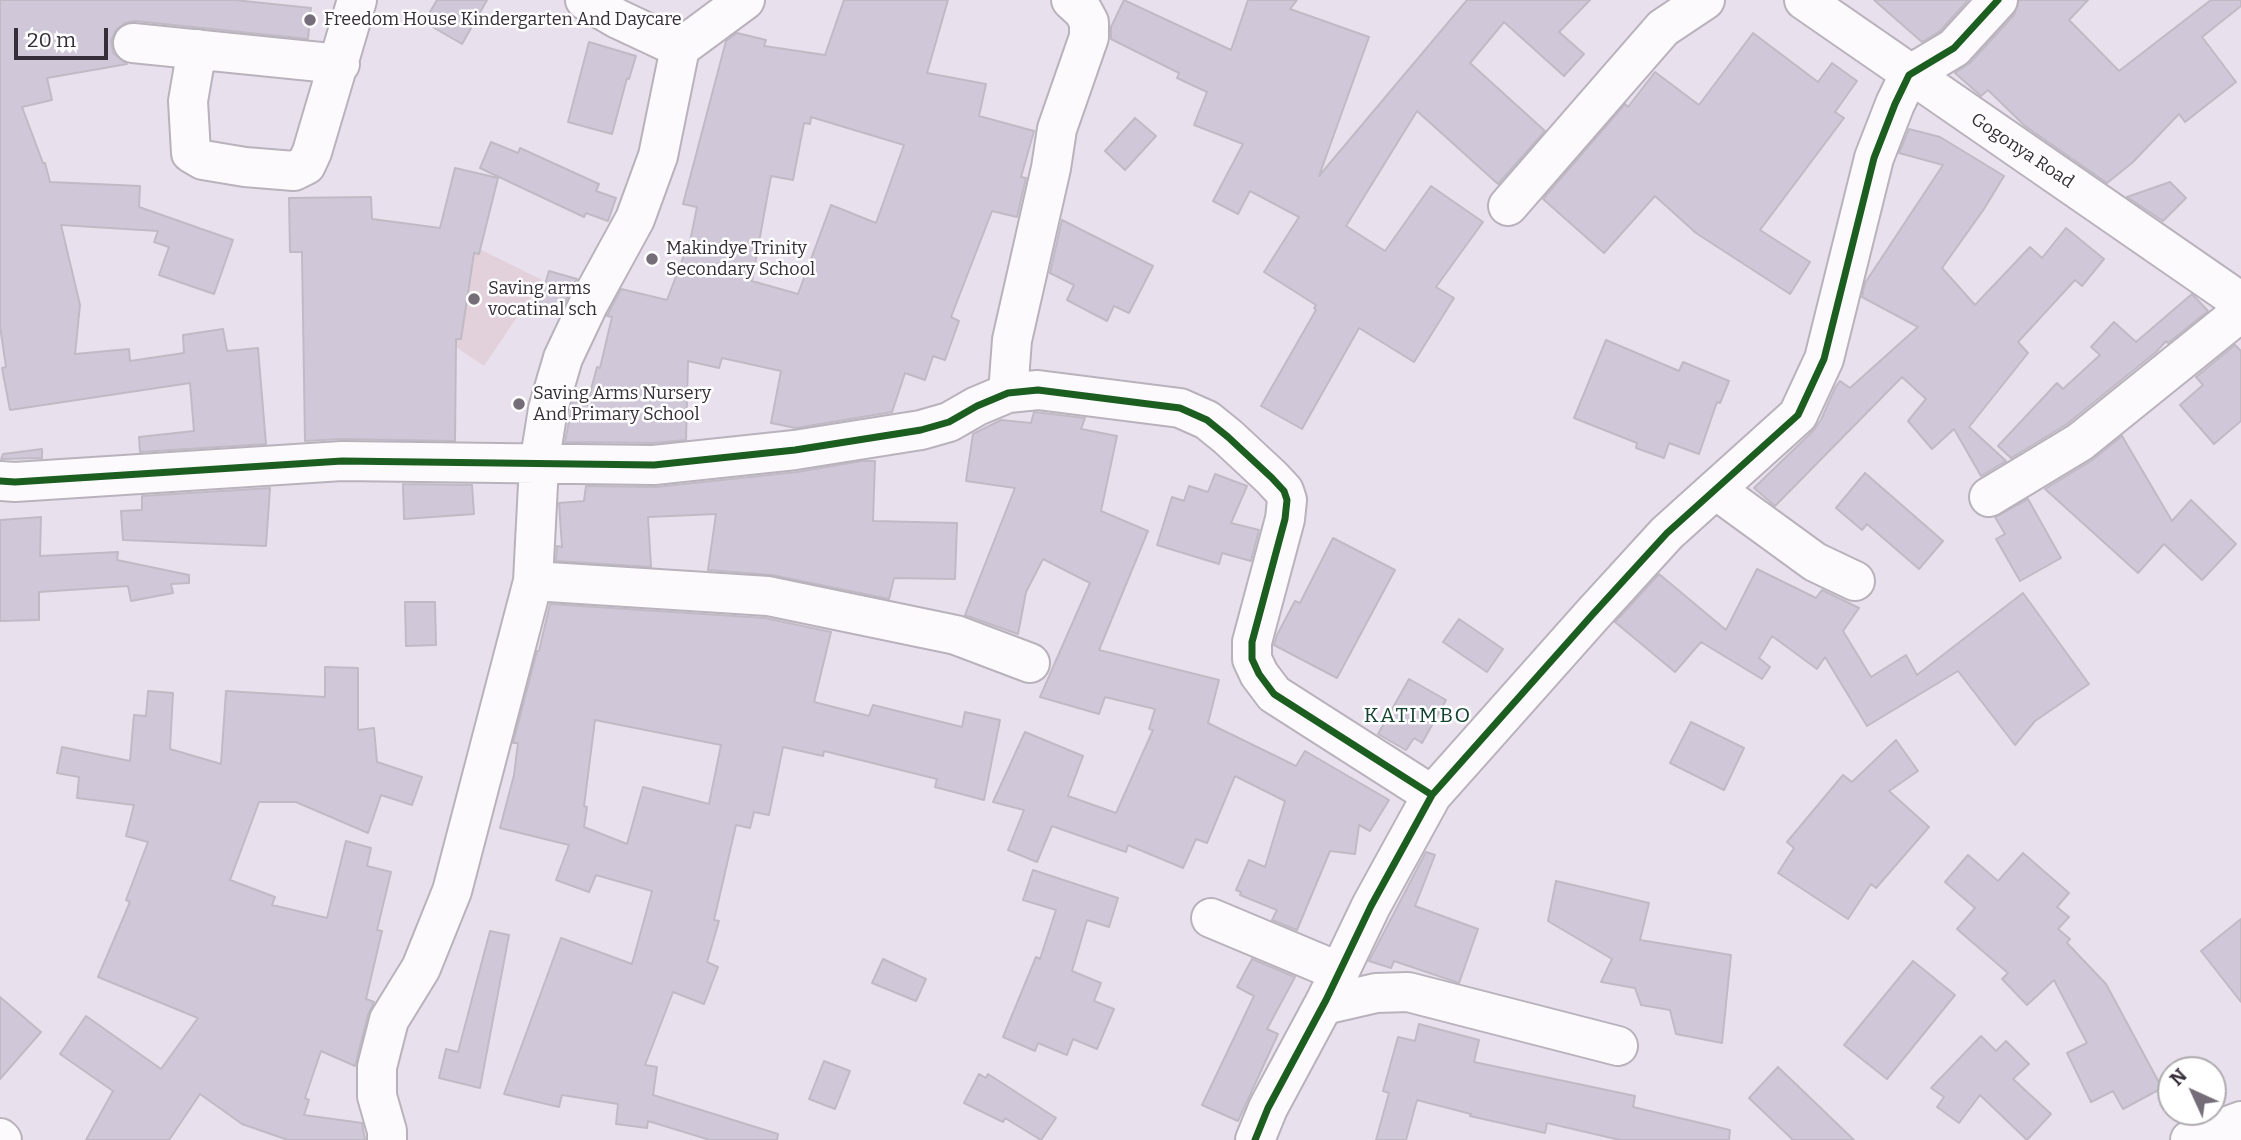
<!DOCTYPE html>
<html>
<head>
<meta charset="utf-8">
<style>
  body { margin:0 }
  #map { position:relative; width:2241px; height:1140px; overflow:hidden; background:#e9e0ed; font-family:Bitter,serif }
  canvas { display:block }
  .north { position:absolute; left:2157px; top:1056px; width:70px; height:70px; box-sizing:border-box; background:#fff; border:2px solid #afacb0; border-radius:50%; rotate:315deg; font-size:19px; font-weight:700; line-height:28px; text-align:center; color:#362f39 }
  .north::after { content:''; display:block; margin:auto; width:24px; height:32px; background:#756d78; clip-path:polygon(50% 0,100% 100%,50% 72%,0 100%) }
  .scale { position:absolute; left:14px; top:28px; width:94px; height:32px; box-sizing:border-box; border:4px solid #362f39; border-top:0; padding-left:9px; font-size:21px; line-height:24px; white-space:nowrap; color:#362f39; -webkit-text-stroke:5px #fff; paint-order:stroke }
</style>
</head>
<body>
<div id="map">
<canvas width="2241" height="1140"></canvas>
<div class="north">N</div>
<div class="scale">20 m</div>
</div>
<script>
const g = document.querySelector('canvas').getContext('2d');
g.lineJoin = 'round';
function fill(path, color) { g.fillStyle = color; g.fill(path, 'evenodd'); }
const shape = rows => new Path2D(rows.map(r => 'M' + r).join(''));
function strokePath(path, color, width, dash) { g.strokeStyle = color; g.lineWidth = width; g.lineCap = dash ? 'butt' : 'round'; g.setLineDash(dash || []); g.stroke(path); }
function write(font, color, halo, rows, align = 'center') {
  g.font = font + ' Bitter,serif'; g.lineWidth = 5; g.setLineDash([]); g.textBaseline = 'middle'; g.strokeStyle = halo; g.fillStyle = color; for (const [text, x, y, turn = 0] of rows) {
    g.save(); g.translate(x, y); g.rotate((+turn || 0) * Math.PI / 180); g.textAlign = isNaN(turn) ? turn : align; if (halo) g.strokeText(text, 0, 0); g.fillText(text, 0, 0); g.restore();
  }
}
fill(shape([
  [435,227,542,280,484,366,414,319]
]), '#e2d0db');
const building = shape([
  [0,0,234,0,311,8,308,39,135,21,125,23,116,30,111,41,113,53,127,64,47,78,52,100,22,107,43,163,45,163,50,182,140,186,139,207,233,240,214,294,159,275,169,247,154,242,158,231,61,225,80,305,75,354,129,349,130,361,184,353,183,335,223,329,227,351,258,348,266,444,140,452,139,437,194,431,190,383,10,410,2,368,6,367,0,326,0,0],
  [437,0,487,0,462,44,424,22,437,0],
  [844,0,948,0,927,73,986,84,979,116,1034,131,1021,177,1026,178,1017,217,992,211,951,317,959,321,945,360,933,356,925,380,905,373,892,412,796,428,771,423,781,371,722,358,719,368,688,361,686,440,653,443,565,442,573,401,587,405,597,367,600,368,612,317,607,316,621,289,667,300,691,237,697,207,683,204,726,41,737,33,766,40,764,46,825,55,844,0],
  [811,117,904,145,876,223,831,205,798,294,752,281,771,176,793,180,804,123,810,124,811,117],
  [1124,0,1231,50,1248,0,1297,0,1290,9,1369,37,1319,176,1467,0,1590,0,1559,32,1584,54,1564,76,1504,22,1470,63,1545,131,1498,184,1417,111,1346,226,1385,251,1431,186,1483,222,1436,287,1454,298,1414,362,1359,328,1302,429,1261,406,1316,310,1314,308,1316,305,1264,272,1299,217,1250,191,1238,214,1213,201,1243,144,1194,125,1207,92,1177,78,1179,73,1111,39,1111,27,1124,0],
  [1874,0,1968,0,1940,31,1922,42,1874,0],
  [2019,0,2088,0,2069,20,2119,71,2211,0,2241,0,2241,6,2202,37,2236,82,2185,122,2179,114,2132,163,2107,183,2025,126,1988,90,1981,96,1955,73,1970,63,2014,15,2019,0],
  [1753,33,1818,82,1832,63,1857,81,1835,112,1844,118,1760,230,1810,262,1790,294,1696,233,1655,196,1604,253,1543,199,1625,104,1628,107,1655,72,1699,105,1753,33],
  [589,42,636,56,629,79,627,78,612,134,568,122,589,42],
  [1135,118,1156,136,1125,170,1105,151,1135,118],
  [1909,129,1940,137,2004,176,1984,209,1942,268,1975,305,2030,247,2042,258,2066,228,2104,259,2082,286,2075,280,2018,342,2028,353,1969,427,2006,461,1981,476,1954,429,1932,449,1908,421,1926,399,1902,377,1775,506,1754,488,1813,431,1821,420,1835,388,1840,381,1850,388,1918,327,1862,297,1865,283,1943,165,1899,153,1909,129],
  [491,142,518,153,520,148,599,184,596,191,616,198,608,221,586,213,584,217,480,168,491,142],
  [455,168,498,178,479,254,474,253,461,339,456,339,455,441,342,439,305,441,302,252,290,252,289,198,371,197,372,219,440,228,455,168],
  [2170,182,2186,198,2163,221,2127,197,2170,182],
  [1062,220,1153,266,1129,313,1114,306,1107,321,1067,300,1074,285,1050,273,1062,220],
  [549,271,577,279,561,310,539,304,549,271],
  [2192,294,2208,311,2168,343,2166,341,2156,352,2067,424,2011,458,1998,446,2057,383,2063,389,2100,355,2091,347,2114,322,2136,342,2192,294],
  [1606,340,1679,371,1683,362,1729,381,1720,403,1717,402,1699,454,1669,443,1664,458,1636,448,1637,443,1574,418,1606,340],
  [2235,345,2241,351,2241,421,2214,444,2180,405,2203,385,2196,377,2235,345],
  [1034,412,1085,418,1081,429,1117,436,1101,511,1148,531,1099,650,1219,680,1208,723,1296,766,1305,751,1389,800,1370,831,1359,825,1355,854,1330,851,1297,930,1272,920,1277,910,1240,895,1241,892,1236,890,1249,860,1265,867,1285,801,1235,776,1207,843,1196,839,1183,868,1128,845,1126,852,1052,826,1037,862,1008,850,1024,810,993,802,1025,732,1083,756,1068,796,1116,813,1153,730,1149,729,1155,709,1105,697,1099,714,1040,697,1090,583,1043,559,1026,592,1018,634,965,615,1015,488,966,481,973,434,1001,420,1031,423,1034,412],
  [2122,436,2172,521,2191,500,2236,544,2202,580,2164,544,2138,573,2045,489,2091,461,2122,436],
  [42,449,42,458,1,459,3,454,42,449],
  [862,461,875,461,873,521,957,523,955,579,894,578,889,599,772,575,708,570,716,514,648,517,651,567,556,561,557,546,562,547,559,503,584,501,586,486,656,487,797,472,862,461],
  [1865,473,1943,541,1919,569,1867,524,1862,530,1836,508,1865,473],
  [1215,474,1247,486,1231,523,1259,530,1251,561,1222,553,1219,564,1157,545,1172,497,1184,501,1189,486,1208,492,1215,474],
  [403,484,472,485,474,514,404,519,403,484],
  [270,488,266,546,123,540,121,511,142,510,142,496,270,488],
  [2028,499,2061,558,2020,581,1996,539,2005,534,1995,517,2028,499],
  [41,517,40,556,118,552,117,560,189,575,189,583,171,584,173,593,131,601,128,586,39,592,39,620,0,621,0,520,41,517],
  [1333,538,1395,570,1337,678,1274,645,1277,635,1295,601,1300,603,1333,538],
  [1757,569,1816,598,1822,590,1859,608,1843,631,1871,677,1906,655,1917,675,2023,593,2089,684,2035,721,2015,745,1958,671,1867,726,1825,657,1817,669,1772,636,1759,658,1770,667,1762,679,1701,642,1675,672,1615,622,1659,574,1726,630,1757,569],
  [405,602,435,602,436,645,406,646,405,602],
  [550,604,765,618,831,632,814,702,869,716,873,705,962,727,965,712,1000,720,984,800,935,787,937,779,824,751,823,756,783,747,769,815,754,812,750,828,736,825,714,920,719,921,707,962,718,967,704,1004,673,992,645,1065,657,1067,653,1095,778,1134,777,1140,710,1140,648,1121,647,1128,616,1124,618,1104,562,1095,559,1107,504,1094,561,938,632,964,652,891,596,875,589,892,556,880,569,845,500,828,514,775,518,743,513,743,537,651,539,651,550,604],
  [595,720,721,745,709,804,643,787,627,844,584,827,587,807,584,806,595,720],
  [1459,619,1503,649,1487,672,1443,642,1459,619],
  [325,667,358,668,358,730,374,728,377,762,422,777,412,805,381,795,368,833,296,802,259,802,230,880,275,897,272,905,327,918,346,841,371,848,367,866,391,872,377,930,382,931,366,999,374,1002,368,1015,355,1066,321,1051,305,1098,309,1100,304,1115,362,1123,365,1140,288,1140,242,1124,200,1094,169,1140,86,1140,113,1091,60,1054,86,1016,161,1069,198,1018,98,977,130,902,126,900,148,842,126,836,134,805,77,798,79,777,57,773,62,747,130,761,134,715,146,716,148,691,173,693,170,749,221,764,226,691,325,697,325,667],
  [1409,679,1446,700,1422,743,1414,738,1406,750,1378,734,1409,679],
  [1691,722,1744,748,1724,790,1670,763,1691,722],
  [1896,740,1918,771,1889,791,1929,827,1876,888,1871,884,1848,919,1778,873,1794,848,1787,842,1843,775,1852,782,1896,740],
  [1426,852,1435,855,1415,906,1478,929,1459,983,1394,961,1391,968,1369,961,1426,852],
  [2023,853,2069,893,2057,907,2069,917,2058,929,2070,939,2067,943,2106,984,2162,1088,2123,1109,2113,1091,2091,1102,2067,1053,2087,1043,2054,980,2027,1005,2002,979,2008,973,1957,929,1975,908,1945,882,1968,855,1998,881,2023,853],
  [1033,870,1118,898,1109,927,1087,920,1072,971,1101,983,1094,1001,1114,1009,1097,1049,1073,1039,1067,1055,1038,1043,1035,1051,1003,1037,1036,957,1040,959,1056,910,1023,900,1033,870],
  [1556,881,1649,903,1640,940,1731,955,1722,1043,1676,1034,1670,1010,1641,1005,1635,988,1601,982,1612,959,1548,921,1556,881],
  [2241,919,2241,1002,2201,951,2241,919],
  [490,931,509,935,480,1088,439,1078,446,1049,458,1052,490,931],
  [883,959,926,979,916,1001,872,983,883,959],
  [1252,959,1295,977,1267,1029,1278,1034,1238,1121,1202,1105,1254,996,1237,987,1252,959],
  [1913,961,1955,995,1887,1079,1844,1045,1913,961],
  [0,997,41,1032,0,1079,0,997],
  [1419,1024,1479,1040,1474,1062,1635,1096,1633,1107,1730,1130,1729,1140,1620,1140,1547,1123,1545,1133,1470,1116,1471,1114,1417,1100,1406,1140,1376,1140,1389,1093,1383,1091,1398,1037,1415,1041,1419,1024],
  [1981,1036,1996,1051,2006,1041,2029,1064,2013,1079,2051,1114,2027,1140,1980,1095,1959,1123,1937,1107,1944,1097,1931,1088,1981,1036],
  [824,1061,850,1071,835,1109,809,1099,824,1061],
  [1778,1067,1854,1140,1793,1140,1749,1098,1778,1067],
  [979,1074,986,1078,988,1074,1056,1118,1041,1140,1005,1118,1003,1122,964,1103,979,1074]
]);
fill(building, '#d0c8d8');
strokePath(building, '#c0bac5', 2);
const minor = shape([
  [1804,0,2241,302],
  [133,43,340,64],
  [680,48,745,0],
  [197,49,188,101,191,153,203,160,245,167,294,171,306,165,312,152,357,0],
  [1508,206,1663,28,1705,0],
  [1008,393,1012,340,1051,168,1057,129,1089,37,1089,22,1083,11,1071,0],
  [0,481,15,482,342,461,654,465,795,450,921,430,949,422,977,406,1008,393,1038,390,1180,408,1207,420,1228,437,1272,478,1284,491,1287,500,1285,519,1252,642,1252,659,1259,674,1274,694,1432,795],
  [1716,490,1815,562,1855,581],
  [1989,497,2080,442,2241,312],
  [533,581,768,596,956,635,1030,663],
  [1211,918,1340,972],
  [1324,1005,1376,993,1408,992,1618,1046],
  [0,1138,2,1140],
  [387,1140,387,1131,377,1096,377,1067,389,1020,421,968,452,891,533,581,539,465,548,409,563,358,589,303,635,219,658,156,680,48,618,19,585,0],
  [1255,1140,1268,1108,1326,1000,1371,906,1432,795,1593,614,1667,533,1798,415,1824,359,1874,158,1895,104,1909,75,1954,48,1998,0],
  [2190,1140,2241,1121]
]);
strokePath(minor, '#b9b2bc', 42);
strokePath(minor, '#fcfafc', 38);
strokePath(shape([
  [0,481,15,482,342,461,654,465,795,450,921,430,949,422,977,406,1008,393,1038,390,1180,408,1207,420,1228,437,1272,478,1284,491,1287,500,1285,519,1252,642,1252,659,1259,674,1274,694,1432,795],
  [1255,1140,1268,1108,1326,1000,1371,906,1432,795,1593,614,1667,533,1798,415,1824,359,1874,158,1895,104,1909,75,1954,48,1998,0]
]), '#1b5e20', 7);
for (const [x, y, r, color] of [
  [310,20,7,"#756d78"],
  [652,259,7,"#756d78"],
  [474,299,7,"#756d78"],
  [519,404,7,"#756d78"]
]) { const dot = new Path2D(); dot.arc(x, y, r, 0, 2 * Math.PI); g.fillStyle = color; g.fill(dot); strokePath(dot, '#fff', 2.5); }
write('18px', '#362f39', '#fff', [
  ["Freedom House Kindergarten And Daycare",324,20],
  ["Makindye Trinity",666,249],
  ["Secondary School",666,270],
  ["Saving arms",488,289],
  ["vocatinal sch",488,310],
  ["Saving Arms Nursery",533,394],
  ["And Primary School",533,415]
], 'left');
write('18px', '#362f39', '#fff', [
  ["Gogonya Road",2022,151,34]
]);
g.letterSpacing = '2px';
write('21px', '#154331', '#fff', [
  ["KATIMBO",1418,716]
]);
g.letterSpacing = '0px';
</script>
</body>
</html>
